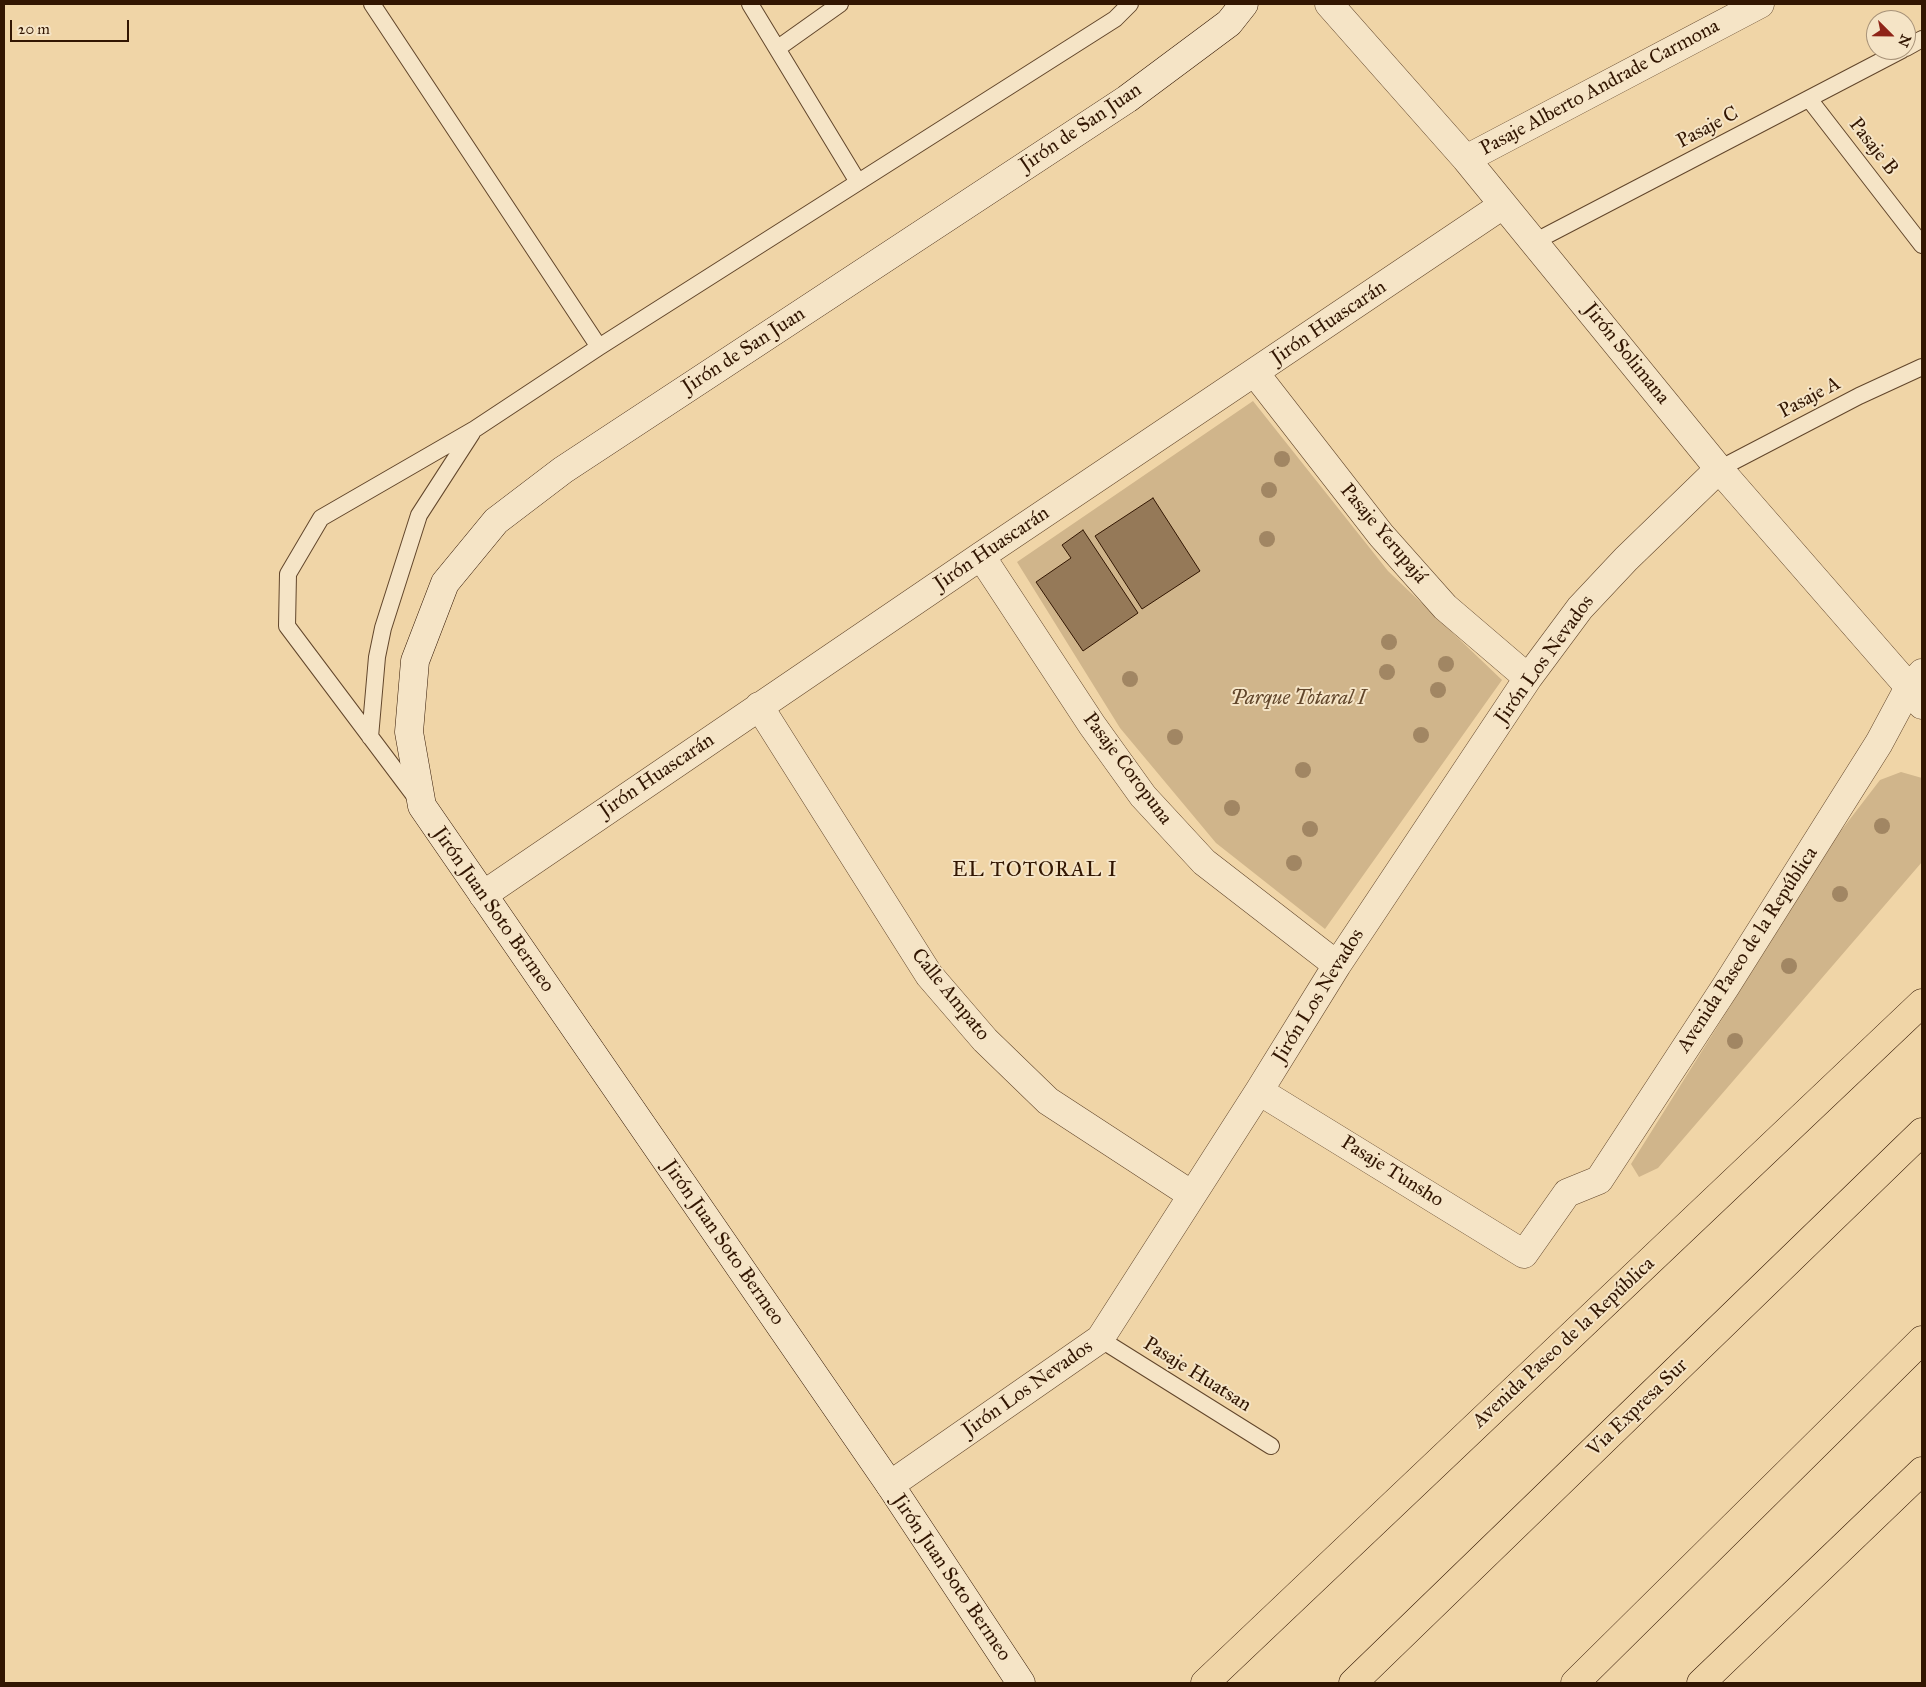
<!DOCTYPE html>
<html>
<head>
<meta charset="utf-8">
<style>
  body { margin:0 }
  #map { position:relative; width:1926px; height:1687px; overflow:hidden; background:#f0d5a7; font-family:"IM FELL Great Primer",serif }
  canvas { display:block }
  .frame { position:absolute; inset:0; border:5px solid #321602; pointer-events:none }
  .north { position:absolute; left:1866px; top:10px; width:50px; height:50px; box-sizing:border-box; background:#f5e4c6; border:1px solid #a79278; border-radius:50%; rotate:113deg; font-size:14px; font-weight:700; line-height:20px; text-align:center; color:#321602 }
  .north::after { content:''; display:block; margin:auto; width:18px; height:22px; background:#8f2418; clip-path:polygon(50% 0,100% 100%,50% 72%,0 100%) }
  .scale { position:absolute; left:10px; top:20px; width:119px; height:22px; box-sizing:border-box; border:2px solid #321602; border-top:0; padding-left:6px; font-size:15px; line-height:18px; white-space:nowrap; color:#321602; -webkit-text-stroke:4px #f5e4c6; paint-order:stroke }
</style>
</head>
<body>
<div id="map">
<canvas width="1926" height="1687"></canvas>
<div class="frame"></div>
<div class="north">N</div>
<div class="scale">20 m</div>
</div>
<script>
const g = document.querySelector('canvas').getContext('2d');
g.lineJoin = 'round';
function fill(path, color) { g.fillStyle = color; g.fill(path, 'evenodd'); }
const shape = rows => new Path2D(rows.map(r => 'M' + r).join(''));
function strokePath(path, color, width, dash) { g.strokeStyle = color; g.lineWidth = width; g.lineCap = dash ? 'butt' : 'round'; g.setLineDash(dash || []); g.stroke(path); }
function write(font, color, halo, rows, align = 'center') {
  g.font = font + ' "IM FELL Great Primer",serif'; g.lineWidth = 4; g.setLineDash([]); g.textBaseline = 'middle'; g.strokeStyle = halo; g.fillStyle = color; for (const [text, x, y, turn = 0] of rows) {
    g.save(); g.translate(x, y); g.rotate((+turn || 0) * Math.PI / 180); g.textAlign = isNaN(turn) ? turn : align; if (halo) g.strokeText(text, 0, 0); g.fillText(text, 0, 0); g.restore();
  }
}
fill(shape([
  [1253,401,1388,571,1502,680,1325,929,1216,843,1120,728,1017,562],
  [1901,772,1922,778,1922,862,1658,1168,1639,1177,1631,1164,1837,836,1880,780]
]), '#d0b58b');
const building = shape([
  [1153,498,1200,571,1142,609,1095,536,1153,498],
  [1083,530,1138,613,1083,651,1036,582,1071,558,1062,545,1083,530]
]);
fill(building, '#957958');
strokePath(building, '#321602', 1);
const lane = shape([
  [372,4,599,347],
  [750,4,858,182],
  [778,48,840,4],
  [1906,48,1922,39],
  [1809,99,1922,245],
  [1534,242,1902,50],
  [1719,469,1859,396,1922,367],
  [370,737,377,657,383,628,419,515,472,433],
  [417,799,287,626,288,574,321,518,475,429,599,347,1115,19,1130,4],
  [1100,1339,1271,1446]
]);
const street = shape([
  [1329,4,1466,159,1719,469,1909,687,1922,705],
  [1466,159,1760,4],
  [1255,373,1381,535,1445,607,1528,678],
  [981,556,1092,725,1143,796,1204,862,1337,965],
  [759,706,929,975,985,1040,1048,1101,1192,1195],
  [483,895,981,556,1503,205],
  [1259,1091,1524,1254,1567,1193,1599,1180,1726,986,1879,743,1909,687,1922,673],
  [890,1485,1100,1339,1259,1091,1337,965,1528,678,1580,608,1626,559,1719,469]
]);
const secondary = shape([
  [1021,1683,890,1485,422,806,409,732,415,661,445,583,496,521,563,470,1127,99,1229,23,1244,4]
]);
const primary = shape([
  [1205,1683,1922,1003],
  [1701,1683,1922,1471]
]);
const highway = shape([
  [1353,1683,1922,1132],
  [1575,1683,1922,1340]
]);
strokePath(lane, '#62462b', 18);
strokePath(street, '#62462b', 29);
strokePath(secondary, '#321602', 29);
strokePath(primary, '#321602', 29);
strokePath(highway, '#321602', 29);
strokePath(lane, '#f5e4c6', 16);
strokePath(street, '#f5e4c6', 28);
strokePath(secondary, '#f5e4c6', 28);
strokePath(primary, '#f0d5a7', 28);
strokePath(highway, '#f0d5a7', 28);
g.fillStyle = '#a18663';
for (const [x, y] of [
  [1282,459],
  [1269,490],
  [1267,539],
  [1389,642],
  [1446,664],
  [1387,672],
  [1130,679],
  [1438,690],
  [1421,735],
  [1175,737],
  [1303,770],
  [1232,808],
  [1882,826],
  [1310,829],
  [1294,863],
  [1840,894],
  [1789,966],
  [1735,1041]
]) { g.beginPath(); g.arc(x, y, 8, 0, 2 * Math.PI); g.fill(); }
write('20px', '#321602', '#f5e4c6', [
  ["Pasaje Alberto Andrade Carmona",1600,88,-28],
  ["Jirón de San Juan",1081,128,-34],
  ["Pasaje C",1708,128,-28],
  ["Pasaje B",1873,147,52],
  ["Jirón Huascarán",1329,323,-34],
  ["Jirón de San Juan",744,351,-33],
  ["Jirón Solimana",1626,354,51],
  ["Pasaje A",1810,398,-28],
  ["Pasaje Yerupajá",1383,534,50],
  ["Jirón Huascarán",992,549,-34],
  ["Jirón Los Nevados",1545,660,-54],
  ["Pasaje Coropuna",1127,769,53],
  ["Jirón Huascarán",657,776,-34],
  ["Jirón Juan Soto Bermeo",493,910,55],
  ["Avenida Paseo de la República",1748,950,-57],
  ["Calle Ampato",950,995,51],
  ["Jirón Los Nevados",1319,996,-58],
  ["Pasaje Tunsho",1392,1172,32],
  ["Jirón Juan Soto Bermeo",723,1243,55],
  ["Avenida Paseo de la República",1564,1343,-43],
  ["Pasaje Huatsan",1197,1375,32],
  ["Jirón Los Nevados",1028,1389,-35],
  ["Via Expresa Sur",1638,1408,-44],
  ["Jirón Juan Soto Bermeo",951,1578,56]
]);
write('italic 20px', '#61462b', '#f5e4c6', [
  ["Parque Totaral I",1298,699]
]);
g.letterSpacing = '1px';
write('21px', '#321602', '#f5e4c6', [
  ["EL TOTORAL I",1035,871]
]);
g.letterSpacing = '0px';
</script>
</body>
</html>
